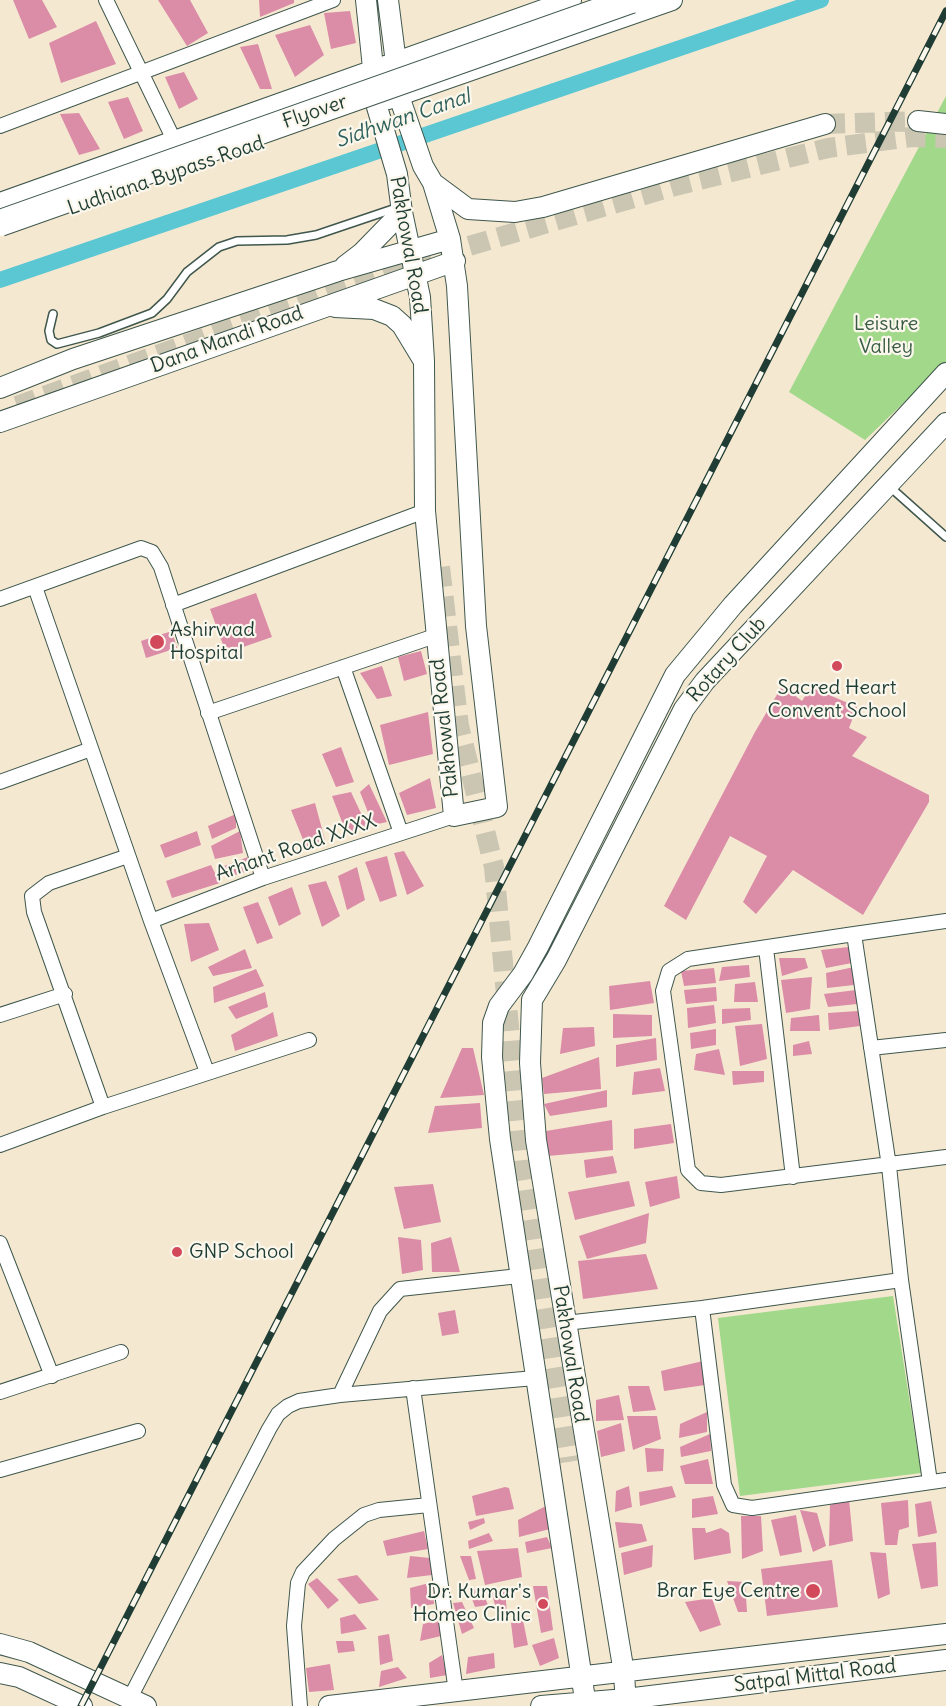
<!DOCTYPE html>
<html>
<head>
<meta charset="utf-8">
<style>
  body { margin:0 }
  canvas { display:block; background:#f5e8d1 }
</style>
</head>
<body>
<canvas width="946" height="1706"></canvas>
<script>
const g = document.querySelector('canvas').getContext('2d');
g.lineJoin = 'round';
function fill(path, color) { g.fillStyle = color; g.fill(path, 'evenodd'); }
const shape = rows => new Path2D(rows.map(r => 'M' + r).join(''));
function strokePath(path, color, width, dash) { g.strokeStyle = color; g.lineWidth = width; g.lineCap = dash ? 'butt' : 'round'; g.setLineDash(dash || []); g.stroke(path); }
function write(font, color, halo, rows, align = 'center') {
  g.font = font + ' Delius,sans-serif'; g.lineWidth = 4.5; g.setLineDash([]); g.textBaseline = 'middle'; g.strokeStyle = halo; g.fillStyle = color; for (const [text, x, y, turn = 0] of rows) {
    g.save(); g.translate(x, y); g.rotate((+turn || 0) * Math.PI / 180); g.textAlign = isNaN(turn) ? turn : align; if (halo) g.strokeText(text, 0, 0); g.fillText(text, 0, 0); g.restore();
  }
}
fill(shape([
  [946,96,946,362,865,440,789,392],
  [893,1296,921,1473,740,1496,718,1318]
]), '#a1d88a');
strokePath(shape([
  [0,280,821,0]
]), '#5bc7d3', 16);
fill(shape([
  [13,0,42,0,57,27,29,39],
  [158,0,190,0,208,33,187,46],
  [259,0,294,0,294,3,260,17],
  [350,11,356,43,331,49,324,13],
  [96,21,116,64,61,83,49,43],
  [310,25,324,55,295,77,275,35],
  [258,44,272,89,260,89,240,47],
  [184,72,198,99,179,109,165,77],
  [128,97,143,131,124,139,108,102],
  [79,113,100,149,79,155,60,114],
  [256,593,272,637,226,653,210,609],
  [172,631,177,648,146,658,141,641],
  [421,651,427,674,404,681,398,657],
  [382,666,392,696,377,699,360,673],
  [782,686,802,701,811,687,857,707,849,728,867,737,852,756,929,795,929,802,863,915,793,870,756,914,743,902,767,856,730,836,686,920,664,906,755,732],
  [428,712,433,754,389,765,380,725],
  [341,747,354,782,336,787,322,754],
  [430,778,436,808,407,815,399,793],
  [369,784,387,822,373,825,360,792],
  [351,792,367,826,347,835,332,796],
  [315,803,325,840,306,847,291,810],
  [236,814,236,828,212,839,208,826],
  [197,831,201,845,165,858,160,845],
  [240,831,243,853,215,859,211,846],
  [404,851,424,886,407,895,394,853],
  [387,856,397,896,380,902,365,862],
  [248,857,255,869,228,877,224,866],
  [211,865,220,883,172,898,166,881],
  [357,867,365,900,347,910,338,876],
  [326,881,340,916,322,927,308,885],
  [292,887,301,914,279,926,268,897],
  [258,902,273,938,257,944,243,907],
  [209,923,219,950,191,962,184,924],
  [849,947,852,963,826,968,821,950],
  [245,949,252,968,213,976,208,967],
  [779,958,805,958,808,968,782,976],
  [749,965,750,977,719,981,722,967],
  [854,967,854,985,827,988,826,973],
  [714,968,716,983,684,986,681,971],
  [256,969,264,986,214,1003,213,987],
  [812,977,810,1009,786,1013,781,980],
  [650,981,654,1003,610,1010,609,986],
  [755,982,758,1002,734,1002,735,984],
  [716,987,717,1001,686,1004,684,990],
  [856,990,857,1004,828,1007,824,994],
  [265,992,268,1007,236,1019,228,1007],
  [714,1005,716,1023,688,1028,687,1008],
  [750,1008,751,1020,722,1024,722,1009],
  [858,1011,860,1026,829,1030,828,1013],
  [273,1012,278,1036,235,1051,231,1035],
  [613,1014,652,1015,652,1036,613,1038],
  [819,1015,820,1031,790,1031,791,1018],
  [762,1024,767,1059,740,1066,735,1026],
  [594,1027,595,1046,560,1054,563,1028],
  [716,1029,716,1045,691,1049,690,1033],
  [656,1038,657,1060,616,1067,616,1045],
  [809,1041,812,1054,793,1056,793,1045],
  [462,1048,473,1048,484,1095,440,1098],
  [719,1049,725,1075,694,1070,696,1054],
  [599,1057,601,1089,544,1094,542,1078],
  [660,1068,665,1091,632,1095,634,1072],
  [732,1071,764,1071,764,1082,733,1085],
  [607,1090,607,1107,550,1116,544,1104],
  [480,1103,482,1128,428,1133,435,1106],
  [612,1120,613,1150,548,1156,546,1131],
  [671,1124,674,1143,634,1149,634,1129],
  [613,1156,617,1173,586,1178,584,1160],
  [677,1176,680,1198,650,1207,645,1182],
  [629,1181,635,1206,575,1220,568,1192],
  [433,1184,441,1222,404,1229,394,1187],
  [649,1213,646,1243,587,1259,579,1236],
  [398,1237,421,1240,423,1270,402,1274],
  [451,1237,460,1272,432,1272,431,1243],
  [646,1254,658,1289,583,1299,578,1261],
  [455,1310,459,1333,442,1336,438,1313],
  [703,1361,705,1385,664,1391,661,1371],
  [628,1386,649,1386,656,1410,633,1412],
  [619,1395,624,1420,596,1421,596,1400],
  [707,1412,707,1432,679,1438,680,1424],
  [627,1416,657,1416,661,1439,633,1450],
  [621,1423,625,1451,601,1457,597,1431],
  [710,1434,711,1451,681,1457,680,1447],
  [645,1448,664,1449,663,1471,647,1472],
  [708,1459,713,1484,685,1484,680,1466],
  [629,1486,632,1507,615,1512,616,1491],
  [672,1486,676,1497,640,1506,639,1492],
  [505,1487,509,1488,514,1509,476,1516,472,1496],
  [713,1496,718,1514,692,1518,692,1499],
  [849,1499,853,1541,829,1546,830,1505],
  [908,1500,909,1527,899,1530,897,1545,885,1545,881,1503],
  [931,1501,937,1533,918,1537,915,1504],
  [546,1506,550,1529,519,1537,518,1520],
  [800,1510,817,1513,826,1546,813,1552],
  [796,1515,802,1552,780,1556,771,1520],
  [741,1516,761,1516,763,1551,742,1559],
  [484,1518,485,1523,470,1530,468,1522],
  [615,1522,642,1524,647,1541,619,1548],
  [692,1528,705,1528,706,1533,721,1528,729,1533,731,1553,694,1560],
  [424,1531,428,1549,387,1556,383,1541],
  [489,1533,493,1541,469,1549,468,1541],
  [547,1537,552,1548,527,1553,525,1542],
  [936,1542,938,1586,921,1589,912,1544],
  [653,1545,652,1567,624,1575,621,1553],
  [518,1548,522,1577,485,1585,477,1551],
  [870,1552,886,1553,890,1594,878,1599],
  [410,1556,430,1558,432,1575,407,1578],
  [460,1556,471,1556,476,1579,469,1580],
  [832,1560,838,1607,767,1616,761,1569],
  [357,1575,379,1600,359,1604,337,1579],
  [317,1578,339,1600,328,1609,308,1584],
  [727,1581,745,1582,747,1612,738,1612],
  [433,1582,434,1604,411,1608,410,1588],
  [533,1586,547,1586,553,1630,541,1633],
  [468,1588,482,1591,488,1605,475,1607],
  [491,1591,505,1591,507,1613,498,1615],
  [712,1598,721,1625,700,1632,685,1602],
  [462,1602,474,1628,462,1634,453,1603],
  [355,1614,367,1629,341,1634,340,1618],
  [440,1620,441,1636,420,1641,423,1624],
  [523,1620,528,1645,514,1648,511,1623],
  [389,1634,393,1661,380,1665,378,1636],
  [554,1638,559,1658,540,1666,532,1645],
  [336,1641,353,1641,355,1651,338,1653],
  [494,1653,495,1668,466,1674,468,1657],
  [442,1655,447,1675,430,1678,429,1663],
  [330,1664,334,1690,309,1692,306,1668],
  [398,1667,407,1678,379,1687,381,1671]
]), '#db8ca7');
strokePath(shape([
  [825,124,918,121],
  [17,406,407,264,675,186,828,148,911,137,946,138],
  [440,567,459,726,494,867,523,1175,568,1462]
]), '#cac6b2', 20, [20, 10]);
const lane = shape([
  [53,314,49,331,51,340,57,344,99,333,152,313,167,299,187,272,219,247,237,241,287,240,316,235,396,208],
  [890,487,946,537]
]);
const street = shape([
  [106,0,175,142],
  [0,126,333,0],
  [35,587,151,921,207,1072],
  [0,599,141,548,152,552,161,567,263,878],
  [173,605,425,511],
  [343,667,401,833],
  [208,713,435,636],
  [0,782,91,749],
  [151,921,263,878,454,816],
  [854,934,688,959,669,971,663,991,688,1170,701,1183,721,1185,946,1157],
  [766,948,793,1177],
  [0,1015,65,994],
  [871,1048,946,1040],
  [103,1107,34,912,32,896,49,883,128,856],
  [0,1145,103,1107,309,1040],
  [0,1243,52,1376],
  [901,1280,889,1166,854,934,946,921],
  [565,1323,702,1308],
  [413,1388,456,1692],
  [0,1392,121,1352],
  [340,1395,380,1311,400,1289,519,1276],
  [0,1470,138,1431],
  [930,1482,901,1280,702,1308,724,1485,733,1505,752,1508,946,1480],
  [130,1698,269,1429,278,1414,288,1406,299,1401,340,1395,535,1378],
  [300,1706,294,1626,298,1583,303,1572,334,1539,364,1515,379,1510,429,1505]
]);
const secondary = shape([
  [366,0,377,107,397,174,402,212,420,297,424,361,425,511,454,816,497,807,476,626,457,286,450,239,433,183,423,166,401,102,388,0],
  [388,99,672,0],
  [918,121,946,124],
  [433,183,468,209,515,212,543,207,825,124],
  [0,203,571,0],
  [345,266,362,253,402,212],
  [335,307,374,309,392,316,402,325,422,358],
  [0,388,73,359,338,271,450,239],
  [0,422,455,261],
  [0,1644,29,1652,146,1706],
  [0,1673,19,1677,82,1706],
  [329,1706,946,1634],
  [541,1706,626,1699,946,1660],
  [586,1706,500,1139,492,1057,493,1023,499,1006,523,974,538,947,675,675,733,605,946,373],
  [626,1706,624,1673,536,1140,530,1063,532,1000,556,960,684,709,705,681,946,423]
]);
strokePath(lane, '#3f574c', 10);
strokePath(street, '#3f574c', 16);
strokePath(secondary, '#3f574c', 22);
strokePath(lane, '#fff', 7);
strokePath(street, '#fff', 14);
strokePath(secondary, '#fff', 20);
const rail = shape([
  [81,1706,946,11]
]);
strokePath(rail, '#1f3d34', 7);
strokePath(rail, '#fbf7ec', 4.5, [14]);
const highwayBridge = shape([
  [0,223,631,0]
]);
strokePath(highwayBridge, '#3f574c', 28, []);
strokePath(highwayBridge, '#fff', 26);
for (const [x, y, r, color] of [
  [157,642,8,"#d1495b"],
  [837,666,6,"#d1495b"],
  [177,1252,6,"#d1495b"],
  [813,1591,8,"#d1495b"],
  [543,1604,6,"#d1495b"]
]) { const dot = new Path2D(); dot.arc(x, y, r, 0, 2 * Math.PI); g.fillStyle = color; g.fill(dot); strokePath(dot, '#fbf7ec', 2); }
write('20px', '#1f3d34', '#fbf7ec', [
  ["Flyover",315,112,-19],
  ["Ludhiana Bypass Road",166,176,-19],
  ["Pakhowal Road",408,245,80],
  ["Dana Mandi Road",227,340,-20],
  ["Rotary Club",727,660,-48],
  ["Pakhowal Road",445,728,-96],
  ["Arhant Road XXXX",296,848,-19],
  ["Pakhowal Road",570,1354,81],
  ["Satpal Mittal Road",815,1676,-7]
]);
write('20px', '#395c45', '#fbf7ec', [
  ["Leisure",886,324],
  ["Valley",886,347]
]);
write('20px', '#1f3d34', '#fbf7ec', [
  ["Ashirwad",170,630],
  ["Hospital",170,653],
  ["Sacred Heart",837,688,"center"],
  ["Convent School",837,711,"center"],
  ["GNP School",189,1252],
  ["Brar Eye Centre",800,1591,"right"],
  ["Dr. Kumar's",531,1592,"right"],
  ["Homeo Clinic",531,1615,"right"]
], 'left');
write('italic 21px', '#2e605c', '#fbf7ec', [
  ["Sidhwan Canal",403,119,-19]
]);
</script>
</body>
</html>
